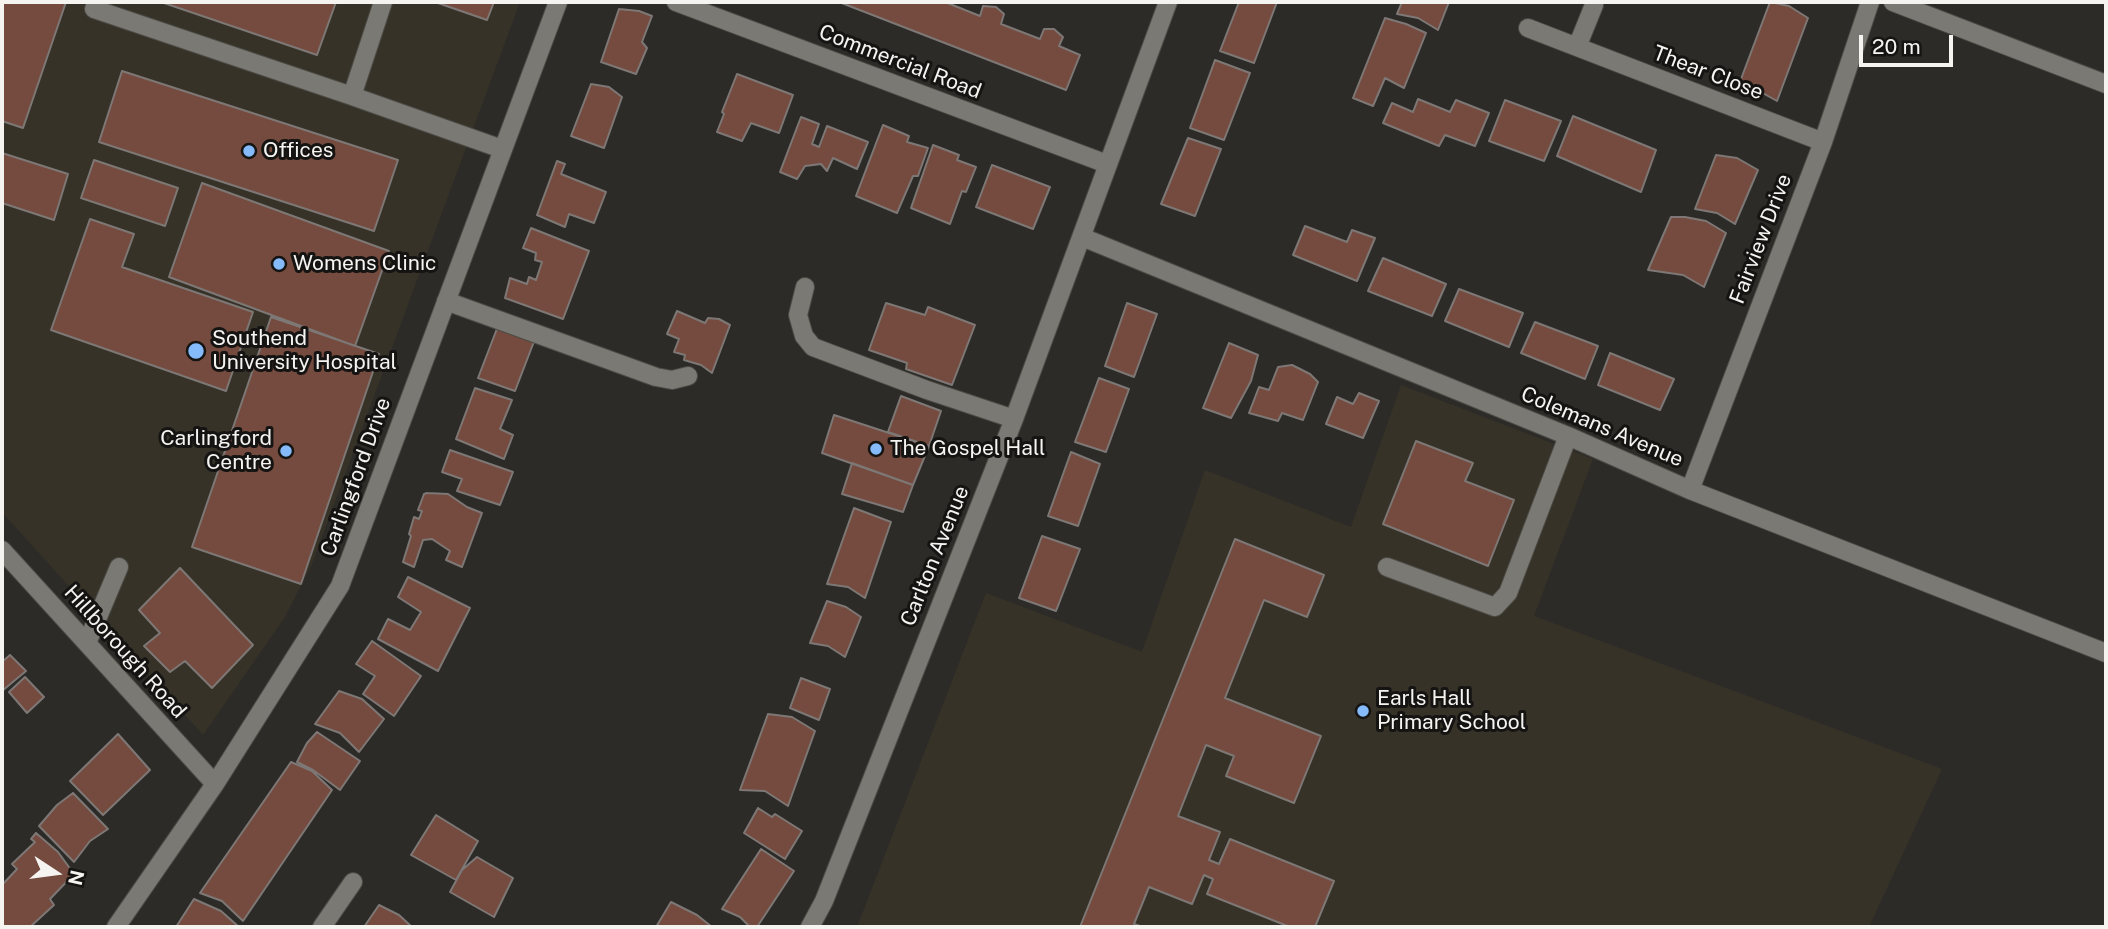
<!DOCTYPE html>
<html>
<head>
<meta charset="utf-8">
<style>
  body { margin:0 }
  #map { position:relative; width:2108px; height:929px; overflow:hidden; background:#2d2b27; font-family:"Public Sans",sans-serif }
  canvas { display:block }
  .frame { position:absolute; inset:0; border:4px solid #f6f4f1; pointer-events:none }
  .north { position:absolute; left:21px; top:838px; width:70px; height:70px; -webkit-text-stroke:5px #151412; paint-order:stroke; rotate:103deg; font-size:19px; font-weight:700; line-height:28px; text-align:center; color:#f6f4f1 }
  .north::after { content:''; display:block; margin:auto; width:24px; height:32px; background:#f6f4f1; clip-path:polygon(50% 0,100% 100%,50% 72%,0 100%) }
  .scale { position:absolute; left:1859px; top:35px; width:94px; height:32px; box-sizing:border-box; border:4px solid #f6f4f1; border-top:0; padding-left:9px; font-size:21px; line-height:24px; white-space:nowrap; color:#f6f4f1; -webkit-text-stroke:5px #151412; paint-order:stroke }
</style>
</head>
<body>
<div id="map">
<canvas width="2108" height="929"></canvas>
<div class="frame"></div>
<div class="north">N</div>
<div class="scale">20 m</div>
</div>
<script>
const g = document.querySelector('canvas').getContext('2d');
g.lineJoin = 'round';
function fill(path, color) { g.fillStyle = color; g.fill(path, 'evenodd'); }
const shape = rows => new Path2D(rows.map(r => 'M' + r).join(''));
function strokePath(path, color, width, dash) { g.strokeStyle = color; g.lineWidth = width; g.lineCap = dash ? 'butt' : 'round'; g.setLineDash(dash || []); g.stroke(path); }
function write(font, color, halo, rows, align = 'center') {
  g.font = font + ' "Public Sans",sans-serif'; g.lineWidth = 6; g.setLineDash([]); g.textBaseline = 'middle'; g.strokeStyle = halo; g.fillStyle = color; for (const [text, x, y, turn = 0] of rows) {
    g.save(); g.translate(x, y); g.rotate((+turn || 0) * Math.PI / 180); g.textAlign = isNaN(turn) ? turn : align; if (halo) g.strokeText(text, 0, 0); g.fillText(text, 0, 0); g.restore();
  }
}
fill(shape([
  [2,2,520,2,312,564,285,617,203,735,2,512],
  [1401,385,1593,459,1534,616,1942,769,1869,927,857,927,986,593,1142,652,1205,470,1351,527]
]), '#373228');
const building = shape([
  [2,2,66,2,23,128,2,121,2,2],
  [161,2,336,2,317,55,161,2],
  [435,2,494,2,487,20,435,2],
  [839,2,945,2,980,16,983,6,996,7,1004,14,1001,24,1040,39,1044,29,1054,29,1063,37,1059,46,1080,55,1066,90,839,2],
  [1239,2,1277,2,1254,63,1220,51,1239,2],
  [1402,2,1449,2,1438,30,1418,18,1397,14,1402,2],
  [1770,2,1789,6,1808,18,1777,101,1759,91,1738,87,1770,2],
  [619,9,639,11,652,16,642,42,647,48,636,74,601,62,619,9],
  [1385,18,1406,24,1426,33,1404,88,1385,78,1373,106,1353,98,1385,18],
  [1215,60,1250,73,1224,140,1190,128,1215,60],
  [122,71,398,160,374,231,99,142,122,71],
  [737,74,793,95,779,133,751,123,742,141,717,132,724,114,722,112,737,74],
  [591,84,609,87,622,97,604,148,571,136,591,84],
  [1418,99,1450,112,1456,100,1489,113,1475,146,1445,135,1439,146,1383,123,1392,103,1413,112,1418,99],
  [1505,100,1561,121,1544,161,1489,141,1505,100],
  [1573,116,1656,150,1641,192,1557,156,1573,116],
  [801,117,819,124,812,144,819,147,827,126,868,142,857,169,833,158,827,171,821,164,805,166,797,179,780,172,801,117],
  [883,125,909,136,907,142,928,148,918,176,913,176,897,213,856,196,883,125],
  [1188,138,1221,149,1195,216,1161,204,1188,138],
  [933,145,959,155,957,160,976,167,966,192,962,191,950,224,911,208,933,145],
  [2,153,68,174,54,220,2,203,2,153],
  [1716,155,1737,158,1758,170,1735,224,1717,213,1695,209,1716,155],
  [94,160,178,188,165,226,81,198,94,160],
  [557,161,565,164,561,174,606,192,594,223,569,214,565,227,537,215,557,161],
  [992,165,1050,187,1033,229,976,207,992,165],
  [202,183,389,251,355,346,169,277,202,183],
  [1671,217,1685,217,1706,221,1726,233,1704,287,1683,275,1648,270,1671,217],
  [90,219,134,234,122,267,253,312,226,391,51,330,90,219],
  [1305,226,1347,242,1352,230,1375,238,1357,281,1293,255,1305,226],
  [531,228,589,251,563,319,505,298,510,278,527,284,529,277,536,280,542,262,535,260,536,253,523,248,531,228],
  [1383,258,1446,284,1432,316,1368,291,1383,258],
  [1459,289,1523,313,1509,347,1445,321,1459,289],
  [886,303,925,315,928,307,975,325,952,385,906,369,907,363,869,350,886,303],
  [1127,303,1157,314,1134,377,1105,366,1127,303],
  [677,311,705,323,708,318,719,319,730,325,712,373,701,365,684,360,685,355,674,352,679,339,667,334,677,311],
  [271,317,379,354,301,584,192,547,271,317],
  [1535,322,1598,346,1585,379,1521,353,1535,322],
  [498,326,535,339,515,391,478,378,498,326],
  [1229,343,1258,355,1251,381,1231,418,1203,408,1229,343],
  [1610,353,1674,379,1660,410,1598,385,1610,353],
  [1292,365,1310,374,1318,382,1303,420,1282,413,1278,421,1249,413,1259,387,1269,390,1278,367,1292,365],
  [1099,378,1129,389,1106,452,1075,442,1099,378],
  [475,388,512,400,500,429,513,435,504,459,456,439,475,388],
  [1359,393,1379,401,1363,438,1326,424,1337,397,1353,404,1359,393],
  [901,396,941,411,929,446,888,432,901,396],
  [834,415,929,446,913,485,822,453,834,415],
  [1416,441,1473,463,1465,481,1514,500,1488,566,1383,524,1416,441],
  [450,450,513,472,500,505,457,491,462,479,442,472,450,450],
  [1071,452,1100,464,1078,526,1048,516,1071,452],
  [852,463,913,485,903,512,842,494,852,463],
  [427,493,448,494,467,507,482,513,462,567,446,560,450,551,432,539,423,540,414,567,403,562,411,536,409,534,414,517,419,519,422,511,418,510,424,494,427,493],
  [854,508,891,522,865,598,848,587,827,584,854,508],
  [1042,536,1080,549,1056,611,1019,598,1042,536],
  [1235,539,1324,575,1307,617,1264,600,1225,698,1321,736,1294,803,1226,776,1234,756,1206,745,1178,816,1220,832,1209,860,1219,864,1230,839,1334,881,1315,927,1290,927,1207,894,1213,879,1204,875,1192,904,1149,887,1134,924,1143,927,1080,927,1235,539],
  [180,568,253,645,212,688,185,661,170,672,144,646,160,633,139,610,180,568],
  [408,577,470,608,438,671,378,639,388,619,410,630,421,612,398,597,408,577],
  [827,601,846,607,861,617,845,657,828,646,810,643,827,601],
  [372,641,421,676,394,716,363,694,375,676,356,664,372,641],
  [10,655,26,671,2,691,2,662,10,655],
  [25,677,44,697,27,713,9,692,25,677],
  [801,678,830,689,819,720,790,708,801,678],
  [339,691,362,699,384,719,359,752,340,733,315,724,339,691],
  [768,714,792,717,815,731,788,806,765,791,740,790,768,714],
  [317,732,360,761,340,790,313,770,297,762,307,743,317,732],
  [118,734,150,770,103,815,70,781,118,734],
  [291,762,312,771,332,790,243,921,222,901,200,893,291,762],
  [73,793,108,829,90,841,74,862,39,826,57,805,73,793],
  [758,808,772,817,775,814,802,831,785,859,744,833,758,808],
  [436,815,478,841,456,880,411,855,436,815],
  [36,833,58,852,74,874,50,899,54,905,30,927,2,927,2,885,17,869,12,864,35,842,31,839,36,833],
  [761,849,794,871,757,927,750,927,740,917,722,909,761,849],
  [477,857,513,878,494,917,450,892,462,870,477,857],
  [194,899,221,911,239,927,176,927,194,899],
  [671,902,697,915,712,927,656,927,671,902],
  [379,905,399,915,412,927,364,927,379,905]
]);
fill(building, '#744b3e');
strokePath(building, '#7d7775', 2);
const minor = shape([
  [97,2,94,9,352,96],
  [383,2,352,96,502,149],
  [676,2,1107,164],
  [1893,2,2106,84],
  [1528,28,1823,142],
  [1577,47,1594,5],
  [1082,237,1568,436,1690,490,2106,653],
  [805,287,798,315,804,336,813,347,927,390,1014,419],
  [446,301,656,377,672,380,688,376],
  [1690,490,1823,142,1870,2],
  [2,550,215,784],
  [1387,567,1495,607,1508,593,1568,436],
  [87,643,119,567],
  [116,927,215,784,340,586,558,2],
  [322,927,353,882],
  [810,927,824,901,1014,419,1168,2]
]);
strokePath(minor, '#4b4a45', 20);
strokePath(minor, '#7b7973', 18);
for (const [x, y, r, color] of [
  [249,151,7,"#86bbfb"],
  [279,264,7,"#86bbfb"],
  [196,351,9,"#86bbfb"],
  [876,449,7,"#86bbfb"],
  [286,451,7,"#86bbfb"],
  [1363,711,7,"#86bbfb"]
]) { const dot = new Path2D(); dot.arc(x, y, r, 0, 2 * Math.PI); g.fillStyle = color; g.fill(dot); strokePath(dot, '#151412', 2.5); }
write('21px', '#f6f4f1', '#151412', [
  ["Commercial Road",900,62,21],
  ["Thear Close",1708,73,21],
  ["Fairview Drive",1761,239,-69],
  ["Colemans Avenue",1602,427,23],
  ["Carlingford Drive",356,477,-70],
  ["Carlton Avenue",935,556,-68],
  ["Hillborough Road",125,652,48]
]);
write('21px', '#f6f4f1', '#151412', [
  ["Offices",263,151],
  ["Womens Clinic",293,264],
  ["Southend",212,339],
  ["University Hospital",212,363],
  ["Carlingford",272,439,"right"],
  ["Centre",272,463,"right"],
  ["The Gospel Hall",890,449],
  ["Earls Hall",1377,699],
  ["Primary School",1377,723]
], 'left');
</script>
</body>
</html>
